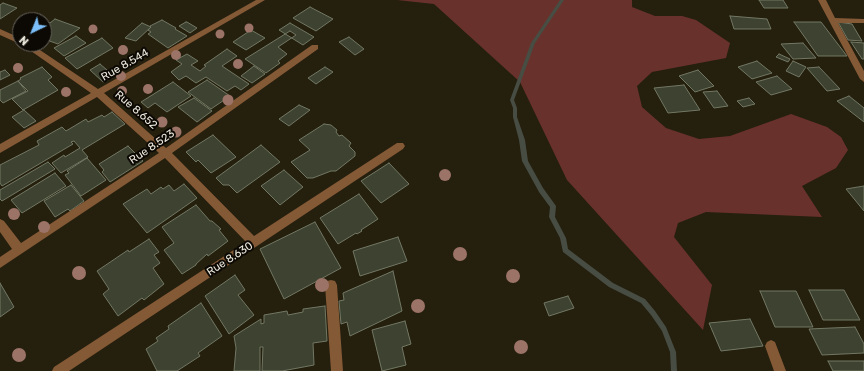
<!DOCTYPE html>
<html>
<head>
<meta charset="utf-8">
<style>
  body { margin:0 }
  #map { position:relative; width:864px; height:371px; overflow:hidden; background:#251f0e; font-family:Rubik,sans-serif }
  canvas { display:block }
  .north { position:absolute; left:12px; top:12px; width:40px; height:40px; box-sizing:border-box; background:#0c0904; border:1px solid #66635b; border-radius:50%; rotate:223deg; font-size:11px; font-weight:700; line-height:16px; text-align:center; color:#ede9de }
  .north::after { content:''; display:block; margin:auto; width:14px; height:18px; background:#7bbef8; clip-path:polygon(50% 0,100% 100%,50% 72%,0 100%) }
</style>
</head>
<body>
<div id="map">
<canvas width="864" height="371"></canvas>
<div class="north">N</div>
</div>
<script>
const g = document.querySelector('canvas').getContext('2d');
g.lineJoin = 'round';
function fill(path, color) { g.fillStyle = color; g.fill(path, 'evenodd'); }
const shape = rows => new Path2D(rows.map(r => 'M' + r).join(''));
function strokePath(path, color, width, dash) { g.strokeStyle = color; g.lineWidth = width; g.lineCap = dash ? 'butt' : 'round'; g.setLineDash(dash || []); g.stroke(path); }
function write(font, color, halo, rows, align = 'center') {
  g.font = font + ' Rubik,sans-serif'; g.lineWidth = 4; g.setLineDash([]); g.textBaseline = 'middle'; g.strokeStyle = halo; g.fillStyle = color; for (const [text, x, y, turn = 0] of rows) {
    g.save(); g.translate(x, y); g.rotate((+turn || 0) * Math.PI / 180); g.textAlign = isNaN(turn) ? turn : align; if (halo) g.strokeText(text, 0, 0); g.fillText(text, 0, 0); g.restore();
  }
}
fill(shape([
  [397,0,632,0,632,7,655,16,682,16,696,20,730,43,726,58,652,72,637,86,642,107,666,128,699,139,730,136,791,114,827,127,841,137,848,150,836,168,802,186,822,217,706,212,678,223,674,237,712,285,703,330,567,180,520,82,434,4]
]), '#69312b');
fill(shape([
  [560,0,564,0,535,43,514,100,517,108,517,117,525,140,528,161,543,188,556,206,555,217,566,238,568,249,613,283,645,299,655,311,666,327,676,352,677,371,671,371,670,352,662,331,651,315,641,303,609,287,563,252,560,238,549,217,550,207,539,192,522,161,519,140,513,117,513,108,510,100,531,43,560,0]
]), '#474d43');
const building = shape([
  [759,0,783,0,788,8,764,8,759,0],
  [3,3,17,8,0,19,0,5,3,3],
  [310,7,333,19,316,31,293,18,310,7],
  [730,16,767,19,771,29,734,29,730,16],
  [55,19,66,23,80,28,58,44,44,39,46,37,44,37,44,21,50,23,55,19],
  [162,20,176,28,175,29,187,36,168,48,148,34,151,32,148,30,151,27,150,26,162,20],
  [186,22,187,22,197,28,190,33,179,26,186,22],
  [794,22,821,22,847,56,818,56,794,22],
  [838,22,852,24,862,41,848,40,838,22],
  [142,23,151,27,136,41,125,38,142,23],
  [290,23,314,37,303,45,279,30,290,23],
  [251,30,265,38,246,50,233,42,251,30],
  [290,31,296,35,278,47,287,54,278,61,280,63,266,73,245,59,290,31],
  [76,36,86,43,64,56,54,48,76,36],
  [349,37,364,49,355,55,339,42,349,37],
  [102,38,113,48,77,69,65,58,102,38],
  [851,42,864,43,864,59,862,59,851,42],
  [803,43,816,58,793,59,781,44,803,43],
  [227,49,237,56,222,66,249,84,241,90,235,86,227,91,206,77,196,83,186,76,179,80,171,72,182,64,176,60,187,54,198,61,191,65,200,71,206,66,204,65,227,49],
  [779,54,790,59,788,62,776,57,779,54],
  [757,61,772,73,752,79,738,67,757,61],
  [793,61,806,67,799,77,786,71,793,61],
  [100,64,114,76,103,82,90,70,100,64],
  [254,66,265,74,252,83,241,76,254,66],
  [42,67,52,77,48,80,58,90,23,110,12,99,28,91,18,81,21,79,20,78,42,67],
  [325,67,333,72,316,84,308,78,325,67],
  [819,67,840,89,827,91,807,68,819,67],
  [5,70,10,75,0,80,0,72,5,70],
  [698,70,714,86,695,92,679,76,698,70],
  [777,76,792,89,771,95,756,82,777,76],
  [207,80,230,96,211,109,188,92,207,80],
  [18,81,26,91,3,103,0,100,0,90,18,81],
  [173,82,191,96,167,112,155,103,148,108,141,102,173,82],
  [684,85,700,110,668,113,654,88,684,85],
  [717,91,728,106,714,108,703,92,717,91],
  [849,96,864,108,864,122,837,101,849,96],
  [194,98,212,111,197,122,178,107,194,98],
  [749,98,755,104,743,107,737,101,749,98],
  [299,105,310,110,289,126,279,119,299,105],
  [24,110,36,121,24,128,12,117,24,110],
  [112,112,125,124,82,150,88,157,61,173,52,163,64,155,65,157,80,148,74,141,71,142,73,144,2,186,0,183,0,165,39,145,37,141,62,127,66,131,86,119,88,122,102,115,104,117,112,112],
  [324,124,331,125,337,130,336,132,339,136,342,135,351,143,349,146,355,152,355,156,336,171,331,171,313,178,307,178,291,162,310,150,299,140,324,124],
  [213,135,236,157,211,173,198,160,196,162,186,152,213,135],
  [261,145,280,162,237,193,229,185,223,185,216,178,261,145],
  [128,146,143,161,110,182,102,172,104,170,99,164,128,146],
  [87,158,106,180,81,196,65,175,69,173,67,171,87,158],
  [48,162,55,169,2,201,0,199,0,190,48,162],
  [389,163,409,184,381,203,361,181,389,163],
  [284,170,303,187,280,205,261,186,284,170],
  [55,173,66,186,22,213,11,200,55,173],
  [184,184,197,198,147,233,123,204,147,189,151,194,161,187,163,189,169,185,174,191,184,184],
  [71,185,84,201,70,211,68,209,55,217,44,201,71,185],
  [864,186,864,211,846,189,864,186],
  [359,194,378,219,361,230,362,231,357,234,356,233,338,244,320,218,359,194],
  [196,205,210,221,212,221,221,229,219,230,228,241,208,256,207,254,196,264,196,265,182,274,164,250,174,243,162,227,196,205],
  [315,222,341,268,284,299,260,249,315,222],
  [398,237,407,261,360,276,353,251,398,237],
  [149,239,159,252,154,255,160,263,153,268,164,284,144,300,142,298,118,316,103,294,109,289,97,271,128,250,129,252,149,239],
  [393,271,402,311,350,336,347,322,341,324,339,301,344,300,343,293,393,271],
  [235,275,245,290,238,295,254,315,229,334,205,296,235,275],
  [0,283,14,307,0,317,0,283],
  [809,290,844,290,860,320,823,320,809,290],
  [760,291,796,291,813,327,775,327,760,291],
  [568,296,574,308,549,316,544,303,568,296],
  [201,303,222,336,198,353,200,356,177,371,157,371,146,349,158,341,156,338,169,329,168,326,201,303],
  [325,306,327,341,313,343,314,365,282,371,262,371,263,347,260,347,260,371,234,371,236,348,234,336,261,319,261,324,264,323,264,315,287,311,288,315,303,312,303,309,325,306],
  [750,319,763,346,721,351,709,323,750,319],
  [405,321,411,344,402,347,406,365,382,371,372,330,405,321],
  [855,327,864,344,864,353,822,355,809,329,855,327],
  [828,361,864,361,864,371,833,371,828,361]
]);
fill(building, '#3e4331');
strokePath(building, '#727864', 1);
fill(shape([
  [256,0,265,0,104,93,166,148,312,45,318,45,318,49,172,153,254,236,397,143,403,143,405,146,403,149,69,371,52,371,54,367,246,242,165,158,0,268,0,257,12,249,0,232,0,219,4,221,21,243,159,153,97,97,0,153,0,144,91,93,21,44,31,44,98,89,256,0],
  [818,0,826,0,835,18,864,19,864,23,838,23,864,71,864,82,860,79,818,0],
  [0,29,20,38,20,44,0,35,0,29],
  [331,280,335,281,337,285,343,371,331,371,325,285,327,281,331,280],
  [771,340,775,342,786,371,774,371,765,346,767,342,771,340]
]), '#845936');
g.fillStyle = '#9c7367';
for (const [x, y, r] of [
  [249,28,4.5],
  [93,29,4.5],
  [220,34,4.5],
  [123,50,5],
  [176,55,5],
  [238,64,5],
  [18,68,5],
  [121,76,5],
  [148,89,5],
  [122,91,5],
  [66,92,5],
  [228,100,5.5],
  [162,122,5.5],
  [176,132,5.5],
  [445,175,6],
  [14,214,6],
  [44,227,6],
  [460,254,7],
  [79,273,7],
  [513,276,7],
  [322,285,7],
  [418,306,7],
  [521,347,7],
  [19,355,7]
]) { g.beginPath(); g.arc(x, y, r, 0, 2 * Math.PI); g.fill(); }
write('11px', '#ede9de', '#0c0904', [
  ["Rue 8.544",125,65,-30],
  ["Rue 8.652",136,110,41],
  ["Rue 8.523",152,147,-34],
  ["Rue 8.630",230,259,-33]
]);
</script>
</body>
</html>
